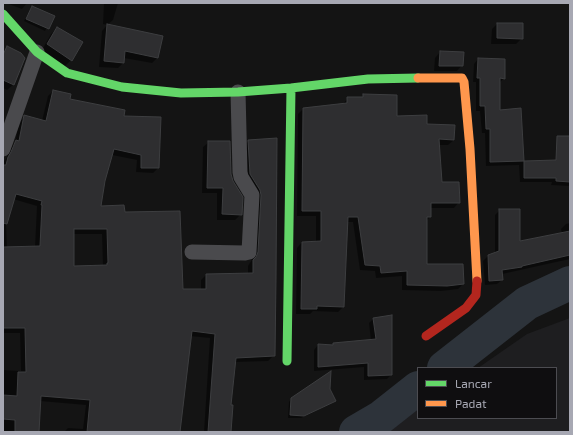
<!DOCTYPE html>
<html>
<head>
<meta charset="utf-8">
<style>
  body { margin:0 }
  #map { position:relative; width:573px; height:435px; overflow:hidden; background:#141414; font-family:"Exo 2",sans-serif }
  canvas { display:block }
  .frame { position:absolute; inset:0; border:4px solid #a7a8b3; pointer-events:none }
  .legend { position:absolute; left:417px; top:367px; width:140px; height:52px; box-sizing:border-box; background:#0f0e10; border:1px solid #4c4c51; margin:0; padding:5px 7px; list-style:none; font-size:12px; color:#a7a8b3 }
  .legend li { display:flex; align-items:center; gap:8px; height:20px }
  .legend b { width:20px; border:1px solid #4c4c51 }
</style>
</head>
<body>
<div id="map">
<canvas width="573" height="435"></canvas>
<div class="frame"></div>
<ul class="legend">
<li><b style="height:5px;background:#63d668"></b>Lancar</li>
<li><b style="height:5px;background:#ff974d"></b>Padat</li>
</ul>
</div>
<script>
const g = document.querySelector('canvas').getContext('2d');
g.lineJoin = 'round';
function fill(path, color) { g.fillStyle = color; g.fill(path, 'evenodd'); }
const shape = rows => new Path2D(rows.map(r => 'M' + r).join(''));
function strokePath(path, color, width, dash) { g.strokeStyle = color; g.lineWidth = width; g.lineCap = dash ? 'butt' : 'round'; g.setLineDash(dash || []); g.stroke(path); }
fill(shape([
  [570,318,570,432,389,432,418,409,418,418,556,418,556,368,478,368,527,334]
]), '#1e1e20');
fill(shape([
  [6,3,27,3,22,9],
  [104,3,118,3,113,20,107,25,103,24],
  [32,7,53,17,45,31,24,21],
  [497,24,522,38,516,44,491,44,492,29],
  [107,25,162,37,157,58,152,63,124,58,123,63,118,68,99,67,102,31],
  [57,28,81,43,71,60,65,66,42,50,51,34],
  [7,47,13,85,7,90,3,88,3,52],
  [440,52,462,65,457,71,434,71,435,58],
  [478,59,504,78,499,83,499,111,520,109,523,162,570,161,570,186,551,185,552,182,520,182,519,165,486,166,485,133,482,133,480,111,476,111,476,82,473,82,474,64],
  [53,91,69,100,122,117,158,168,153,173,136,172,137,160,112,155,104,180,100,207,124,213,182,290,201,290,201,280,206,275,248,274,248,266,253,258,256,201,245,179,243,146,249,141,276,139,274,355,268,361,235,362,230,405,230,432,204,432,210,338,190,336,179,432,64,432,68,428,83,429,86,405,40,401,38,432,3,432,3,370,21,371,20,333,3,333,3,162,6,159,11,147,15,143,19,122,25,117,42,121,48,96],
  [13,199,37,206,35,247,7,248,6,223],
  [73,234,102,234,103,266,73,267],
  [364,95,396,117,426,125,454,140,448,145,438,145,441,183,459,202,454,208,430,208,430,217,426,221,426,265,463,284,458,289,441,291,402,290,402,276,376,278,375,271,360,270,353,222,347,222,344,306,338,312,313,311,310,314,296,314,297,248,302,242,316,242,316,216,297,216,298,114,303,109,342,105,348,98,361,98],
  [209,142,230,174,241,214,235,220,217,220,217,193,202,193,203,147],
  [500,210,519,242,562,234,561,229,566,224,570,223,570,259,502,274,502,280,497,284,485,285,483,261,488,256,495,254,495,215],
  [373,319,391,375,387,379,364,380,364,367,314,371,314,350,318,345,332,346,334,344,371,341,369,323],
  [329,390,334,401,332,403,301,418,288,418,289,402,291,399]
]), '#0007');
strokePath(shape([
  [444,368,527,303,570,283],
  [356,432,380,418,418,388]
]), '#2d333a', 34);
const building = shape([
  [32,6,55,16,49,29,26,19,32,6],
  [497,23,523,23,523,39,497,38,497,23],
  [107,24,163,36,158,58,125,51,124,63,104,61,107,24],
  [57,27,83,42,72,61,47,44,57,27],
  [7,46,21,53,25,58,14,85,3,80,3,55,7,46],
  [440,51,464,52,463,66,439,66,440,51],
  [478,58,505,59,505,79,500,78,500,110,521,108,524,161,556,160,557,136,570,136,570,182,556,181,556,178,524,178,524,161,490,162,490,129,486,129,485,106,480,106,480,78,477,78,478,58],
  [53,90,71,94,70,99,125,110,124,116,161,117,159,168,141,168,141,155,114,149,105,181,101,206,124,205,125,212,180,211,183,289,206,289,206,274,253,273,253,260,256,257,258,252,261,195,260,190,250,174,248,140,277,138,276,278,275,356,236,358,231,405,233,405,231,432,208,432,215,334,192,331,180,432,87,432,90,400,41,396,39,432,15,432,15,420,3,419,3,395,17,396,18,372,26,372,25,328,3,328,3,247,40,246,42,205,41,205,42,201,16,194,7,224,3,223,3,165,6,165,8,157,11,152,16,140,19,141,24,115,46,121,53,90],
  [74,229,107,229,108,263,107,263,107,265,74,266,74,229],
  [363,94,397,95,397,116,427,115,427,124,455,125,454,140,439,139,442,182,459,182,460,203,431,203,431,217,427,217,427,264,463,264,464,284,447,286,407,285,407,271,381,273,380,266,365,265,358,217,348,217,344,307,317,306,317,309,301,309,302,242,321,241,321,211,302,211,303,108,347,103,347,97,363,97,363,94],
  [208,141,230,141,231,174,233,181,243,197,242,215,222,214,223,188,207,188,208,141],
  [499,209,520,209,520,241,570,231,570,255,522,266,522,267,502,270,503,280,489,281,488,255,499,251,499,209],
  [392,315,392,375,368,376,368,363,318,367,318,344,333,345,333,343,376,339,373,318,392,315],
  [331,371,330,389,336,401,304,416,290,415,291,398,331,371]
]);
fill(building, '#2e2e30');
strokePath(building, '#3d3e40', 1);
strokePath(shape([
  [3,149,37,52],
  [192,252,245,253,249,252,252,195,241,177,240,172,238,92]
]), '#4a4a4d', 15);
strokePath(shape([
  [3,14,37,52,67,73,122,87,181,93,238,92,291,88,368,79,418,78],
  [287,361,291,88]
]), '#63d668', 9);
strokePath(shape([
  [418,78,462,78,464,82,470,149,477,281]
]), '#ff974d', 9);
strokePath(shape([
  [426,336,466,308,476,295,477,281]
]), '#b3261e', 9);
</script>
</body>
</html>
